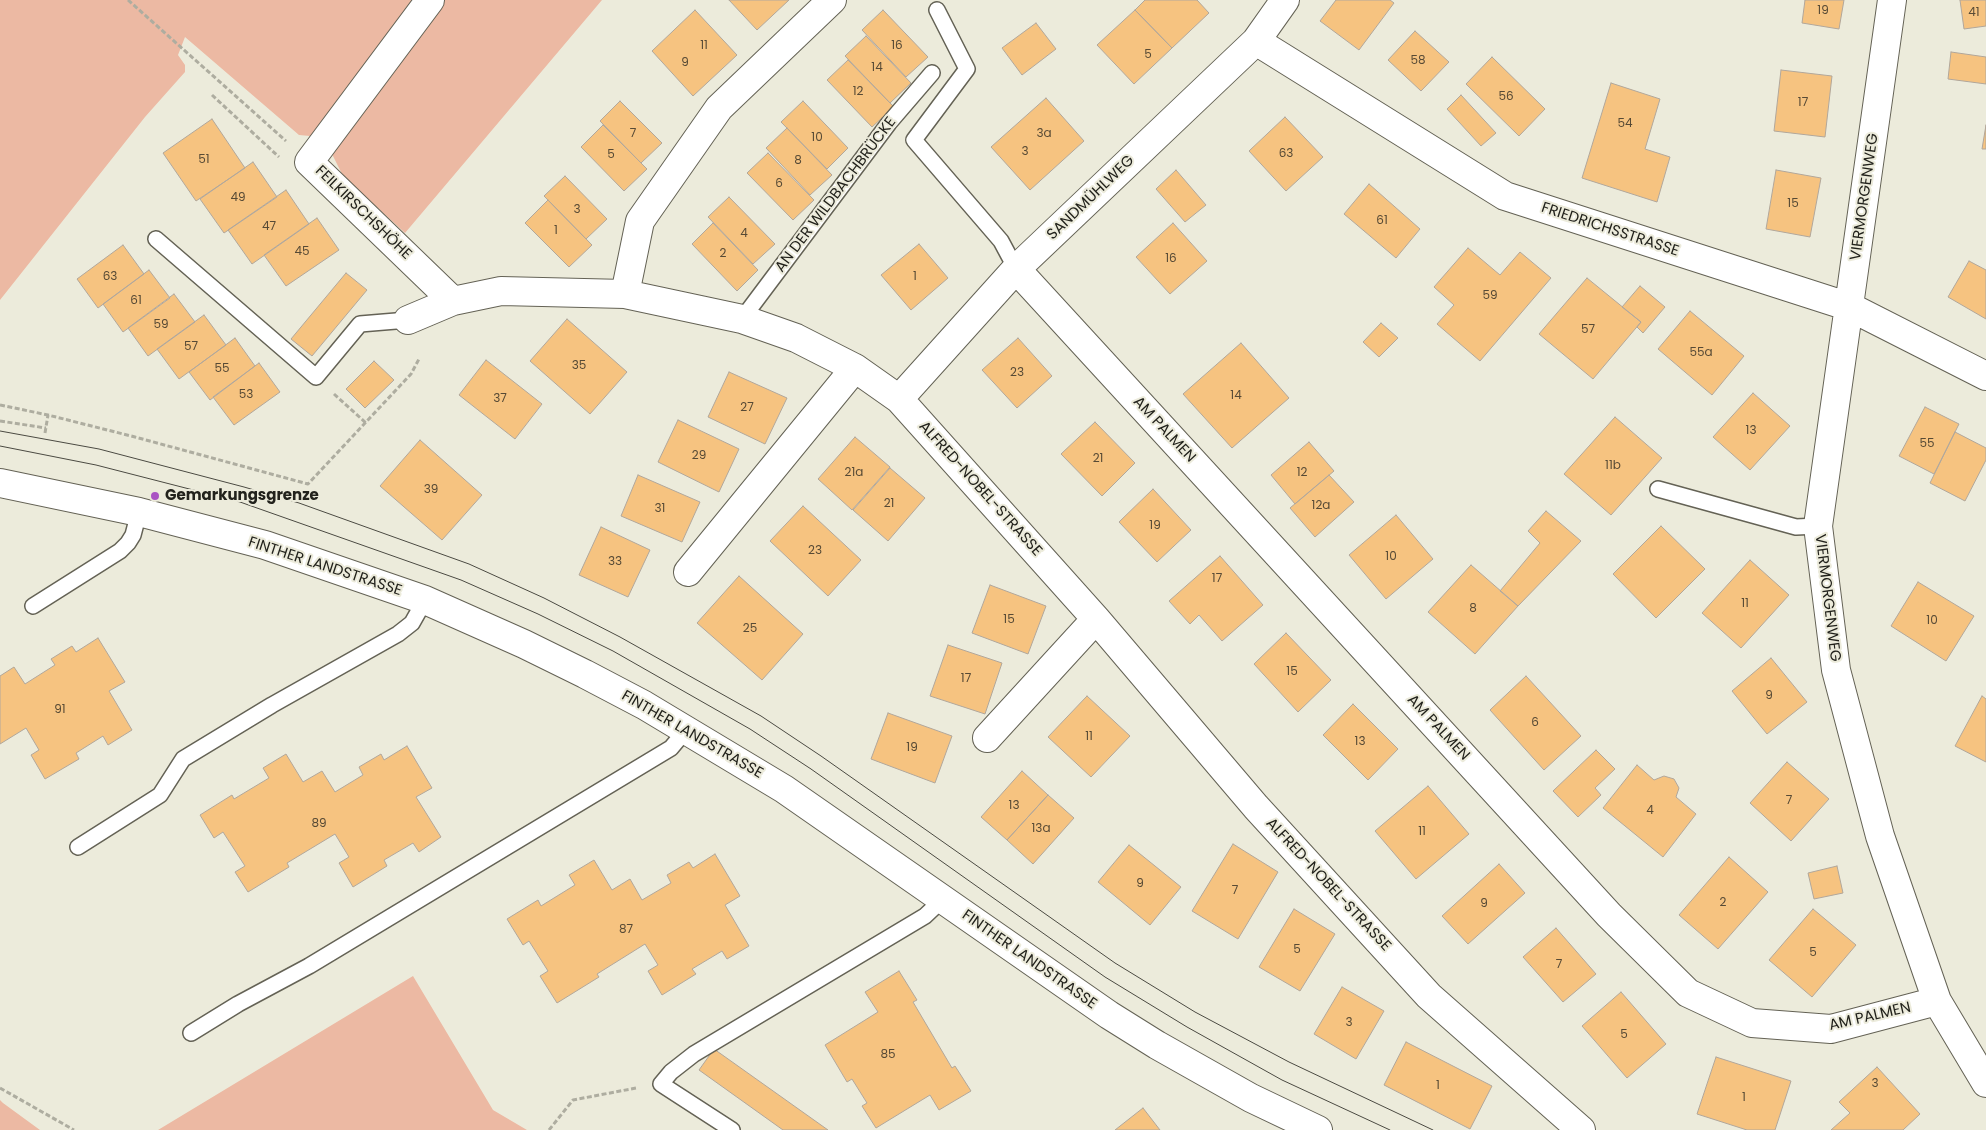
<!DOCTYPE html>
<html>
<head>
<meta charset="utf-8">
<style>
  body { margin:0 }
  canvas { display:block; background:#ecebdb }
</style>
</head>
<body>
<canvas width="1986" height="1130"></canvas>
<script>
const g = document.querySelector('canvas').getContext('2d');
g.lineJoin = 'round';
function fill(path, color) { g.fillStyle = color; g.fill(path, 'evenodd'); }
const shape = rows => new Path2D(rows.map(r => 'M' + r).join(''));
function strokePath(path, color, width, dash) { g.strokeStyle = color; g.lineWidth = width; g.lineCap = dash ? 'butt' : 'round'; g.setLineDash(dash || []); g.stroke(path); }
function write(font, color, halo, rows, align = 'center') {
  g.font = font + ' Poppins,sans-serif'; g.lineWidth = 4; g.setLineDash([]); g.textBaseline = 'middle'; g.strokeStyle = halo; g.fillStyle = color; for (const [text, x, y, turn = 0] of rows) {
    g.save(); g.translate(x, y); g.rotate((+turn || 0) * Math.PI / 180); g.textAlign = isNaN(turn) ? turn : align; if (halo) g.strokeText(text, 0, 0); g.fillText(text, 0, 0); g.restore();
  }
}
fill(shape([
  [0,0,602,0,405,233,343,176,331,152,310,136,299,135,185,37,178,55,185,65,185,72,145,117,0,300],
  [413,976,493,1110,527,1130,158,1130],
  [0,1100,3,1103,40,1130,0,1130]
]), '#ecb9a3');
const building = shape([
  [729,0,789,0,757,30,729,0],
  [1145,0,1197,0,1209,13,1172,48,1135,10,1145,0],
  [1336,0,1390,0,1394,3,1359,50,1320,21,1336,0],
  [1805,0,1844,0,1839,29,1802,23,1805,0],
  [1960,0,1986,0,1986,26,1964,29,1960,0],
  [695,10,737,55,693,96,652,51,695,10],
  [883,10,928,57,906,77,862,30,883,10],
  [1135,10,1172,48,1134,84,1097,45,1135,10],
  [1036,23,1056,49,1022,75,1002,48,1036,23],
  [1415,31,1449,62,1421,91,1388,60,1415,31],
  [866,36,911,83,890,103,845,56,866,36],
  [1951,52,1986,57,1986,84,1948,79,1951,52],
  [1492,57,1545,109,1519,136,1466,84,1492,57],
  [848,60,894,107,872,127,827,80,848,60],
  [1781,70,1832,76,1825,137,1774,131,1781,70],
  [1611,83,1660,99,1645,149,1670,157,1657,202,1582,178,1611,83],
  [1461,95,1496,133,1481,146,1447,109,1461,95],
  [1046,98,1084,141,1030,190,991,147,1046,98],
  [620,101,662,143,641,163,600,121,620,101],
  [803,101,848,148,827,169,781,122,803,101],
  [1285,117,1323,157,1286,191,1249,151,1285,117],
  [212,119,245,168,196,201,163,153,212,119],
  [603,125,647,169,624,191,581,147,603,125],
  [1986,125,1986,149,1982,149,1986,125],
  [787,128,832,175,810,195,766,148,787,128],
  [768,153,814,200,793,220,747,173,768,153],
  [253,162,277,197,224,233,200,199,253,162],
  [1176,170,1206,205,1185,222,1156,189,1176,170],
  [1776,170,1821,178,1810,237,1766,229,1776,170],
  [565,176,607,219,586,239,544,196,565,176],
  [1369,184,1420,229,1396,258,1344,214,1369,184],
  [286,190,309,224,252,264,228,230,286,190],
  [729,197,775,244,753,264,708,217,729,197],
  [548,200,592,245,569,267,525,223,548,200],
  [317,218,339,250,286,286,264,255,317,218],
  [713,223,758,270,737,291,692,244,713,223],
  [1173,223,1207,261,1170,294,1136,257,1173,223],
  [919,244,948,278,911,310,881,275,919,244],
  [123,245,144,274,98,308,77,279,123,245],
  [1468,248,1500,275,1520,252,1551,278,1480,361,1437,324,1454,305,1434,287,1468,248],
  [1969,261,1986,270,1986,319,1948,297,1969,261],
  [149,270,170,298,123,332,103,304,149,270],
  [346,273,367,290,312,356,291,339,346,273],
  [1587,278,1641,322,1593,379,1539,334,1587,278],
  [1640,286,1665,307,1643,333,1637,327,1641,322,1622,307,1640,286],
  [174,294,195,322,148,356,128,328,174,294],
  [1690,311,1744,356,1712,395,1658,349,1690,311],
  [204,315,226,345,179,379,157,349,204,315],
  [567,319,627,372,590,414,530,361,567,319],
  [1381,323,1398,338,1379,357,1363,342,1381,323],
  [235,338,255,366,210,400,189,372,235,338],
  [1018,338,1052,376,1017,408,982,370,1018,338],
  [1241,343,1289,398,1232,448,1183,394,1241,343],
  [486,360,542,404,515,439,459,395,486,360],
  [374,361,394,380,365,408,346,389,374,361],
  [259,363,280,392,234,425,213,397,259,363],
  [729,372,787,398,765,444,708,417,729,372],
  [1753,393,1790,426,1750,470,1713,437,1753,393],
  [1925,407,1959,424,1934,474,1899,456,1925,407],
  [1615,417,1662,458,1611,515,1564,474,1615,417],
  [678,420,739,449,719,492,658,462,678,420],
  [1095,422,1135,463,1102,496,1061,454,1095,422],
  [1955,432,1986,448,1986,460,1965,501,1930,483,1955,432],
  [855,437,890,467,852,510,818,479,855,437],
  [420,440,482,495,442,540,380,486,420,440],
  [1309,442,1334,471,1295,504,1271,475,1309,442],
  [890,468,925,498,888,541,853,510,890,468],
  [638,475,700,502,682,542,621,516,638,475],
  [1329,475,1354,502,1315,537,1290,508,1329,475],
  [1153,489,1191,530,1157,562,1119,522,1153,489],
  [803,506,861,560,828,596,770,541,803,506],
  [1546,511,1581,541,1518,606,1500,591,1540,543,1528,531,1546,511],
  [1396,515,1433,559,1386,599,1349,555,1396,515],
  [1661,526,1705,569,1656,618,1613,574,1661,526],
  [601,527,650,550,628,597,579,575,601,527],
  [1220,556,1263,605,1222,641,1199,615,1190,624,1169,601,1220,556],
  [1750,560,1789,595,1741,648,1702,613,1750,560],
  [1471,565,1518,606,1475,654,1428,612,1471,565],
  [739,576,803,634,762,680,697,623,739,576],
  [1918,582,1974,616,1946,661,1891,626,1918,582],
  [990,585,1046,606,1028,654,972,633,990,585],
  [1286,633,1331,680,1298,712,1254,664,1286,633],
  [98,638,125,682,109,691,132,730,108,745,103,736,76,753,79,759,45,779,31,755,39,750,26,728,0,744,0,676,14,667,25,684,55,665,51,659,72,646,76,652,98,638],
  [948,645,1002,663,985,714,930,696,948,645],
  [1771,658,1807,702,1767,734,1732,691,1771,658],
  [1526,676,1581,736,1544,770,1490,710,1526,676],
  [1087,696,1130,736,1091,777,1048,737,1087,696],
  [1982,696,1986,699,1986,762,1955,746,1982,696],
  [1353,704,1398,749,1368,780,1323,735,1353,704],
  [888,713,952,736,935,783,871,759,888,713],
  [407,746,432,788,416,797,441,837,419,852,413,843,384,860,387,866,353,887,339,863,349,857,335,834,287,863,289,867,248,892,235,872,245,866,223,832,214,838,200,815,232,795,234,799,269,778,263,768,286,754,303,782,322,771,335,792,363,775,359,767,381,754,384,760,407,746],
  [1596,750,1615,769,1595,788,1601,795,1578,817,1553,791,1596,750],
  [1787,762,1829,799,1791,841,1750,803,1787,762],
  [1637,765,1654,780,1664,776,1674,779,1679,788,1676,797,1696,814,1663,857,1603,808,1637,765],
  [1022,771,1048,795,1007,840,981,817,1022,771],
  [1428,786,1469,834,1416,879,1375,831,1428,786],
  [1048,795,1074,818,1033,864,1007,840,1048,795],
  [1233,844,1278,872,1238,939,1192,911,1233,844],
  [1129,845,1181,887,1150,925,1098,882,1129,845],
  [715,854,740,896,725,905,749,946,727,959,722,951,692,969,696,974,662,995,648,971,658,965,645,944,597,974,599,977,557,1003,540,976,548,971,529,941,523,945,507,919,538,900,541,906,575,885,569,875,594,860,612,890,630,879,642,900,671,883,667,875,689,862,693,868,715,854],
  [1729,857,1768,892,1718,949,1679,915,1729,857],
  [1499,864,1525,893,1468,944,1442,916,1499,864],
  [1837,866,1843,893,1814,899,1808,873,1837,866],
  [1294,909,1335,934,1300,991,1259,967,1294,909],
  [1813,909,1856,945,1812,997,1769,960,1813,909],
  [1556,928,1596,974,1563,1002,1523,957,1556,928],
  [899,971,917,1000,913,1002,952,1068,955,1066,971,1091,939,1110,930,1095,876,1128,862,1106,867,1103,852,1079,847,1082,825,1045,878,1012,865,992,899,971],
  [1342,987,1384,1011,1356,1059,1314,1034,1342,987],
  [1621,992,1666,1044,1627,1078,1582,1026,1621,992],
  [1406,1042,1492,1086,1470,1129,1384,1085,1406,1042],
  [714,1049,828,1130,783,1130,699,1070,714,1049],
  [1716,1057,1791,1081,1775,1130,1747,1130,1697,1114,1716,1057],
  [1877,1067,1920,1114,1903,1130,1831,1130,1850,1113,1839,1102,1877,1067],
  [1143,1108,1160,1130,1115,1130,1143,1108]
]);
fill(building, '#f6c380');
strokePath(building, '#b1a79b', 1);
const service = shape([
  [937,10,967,69,914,140,1001,241,1016,269],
  [156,239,316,377,360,324,408,320],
  [742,319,889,123,932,73],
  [1658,489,1796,527,1818,526],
  [33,606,120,551,128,543,133,535,139,512],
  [78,847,160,795,183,759,272,705,398,634,412,623,425,600],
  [191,1033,238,1004,309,966,671,748,686,730],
  [732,1130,661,1084,671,1072,694,1054,925,916,943,899]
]);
const minor = shape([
  [430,0,309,162,453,301],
  [1892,0,1818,526,1836,670,1880,836,1937,1001,1986,1083],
  [1256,41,1505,196,1850,307,1986,376],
  [1016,269,1609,915,1688,993,1752,1023,1831,1029,1937,1001],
  [625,294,640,221,719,108,832,0],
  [408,320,453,301,501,291,625,294,742,319,796,338,855,368,899,399,1096,619,1256,807,1429,996,1581,1130],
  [899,399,1016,269,1256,41,1285,0],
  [688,572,855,368],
  [987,738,1096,619]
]);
const secondary = shape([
  [0,483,139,512,265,545,425,600,524,644,585,674,644,705,784,789,1109,1015,1157,1045,1251,1098,1318,1130]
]);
strokePath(service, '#646255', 18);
strokePath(minor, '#646255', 30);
strokePath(secondary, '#646255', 30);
strokePath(shape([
  [128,0,286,141],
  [212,95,279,157],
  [334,394,366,423],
  [0,405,48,415,135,437,308,484,411,374,419,359],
  [0,421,46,428],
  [45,433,48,415],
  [0,1088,74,1130],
  [549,1130,573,1100,636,1088]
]), '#aeada0', 3, [5, 2.5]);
strokePath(service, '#fff', 15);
strokePath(minor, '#fff', 28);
strokePath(secondary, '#fff', 28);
strokePath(shape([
  [0,431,99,449,244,487,299,503,469,564,544,598,620,637,761,716,821,756,1115,963,1195,1012,1289,1062,1433,1130],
  [0,446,96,465,240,502,461,580,538,614,613,651,750,729,811,769,1105,977,1187,1027,1282,1080,1390,1130]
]), '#4b4a42', 1);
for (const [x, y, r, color] of [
  [155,496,5,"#aa54c3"]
]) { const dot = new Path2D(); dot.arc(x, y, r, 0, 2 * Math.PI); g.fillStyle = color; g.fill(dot); strokePath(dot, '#ecebdb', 2); }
write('12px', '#574a35', null, [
  ["19",1823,11],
  ["41",1974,13],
  ["11",704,46],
  ["16",897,46],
  ["5",1148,55],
  ["58",1418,61],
  ["9",685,63],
  ["14",877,68],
  ["12",858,92],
  ["56",1506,97],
  ["17",1803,103],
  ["54",1625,124],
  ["7",633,134],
  ["3a",1044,134],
  ["10",817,138],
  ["3",1025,152],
  ["63",1286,154],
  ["5",611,155],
  ["51",204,160],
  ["8",798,161],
  ["6",779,184],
  ["49",238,198],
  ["15",1793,204],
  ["3",577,210],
  ["61",1382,221],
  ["47",269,227],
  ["1",556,231],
  ["4",744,234],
  ["45",302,252],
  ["2",723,254],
  ["16",1171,259],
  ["63",110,277],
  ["1",915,277],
  ["59",1490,296],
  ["61",136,301],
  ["59",161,325],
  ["57",1588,330],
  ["57",191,347],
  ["55a",1701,353],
  ["35",579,366],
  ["55",222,369],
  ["23",1017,373],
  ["53",246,395],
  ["14",1236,396],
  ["37",500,399],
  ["27",747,408],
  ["13",1751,431],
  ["55",1927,444],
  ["29",699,456],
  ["21",1098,459],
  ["11b",1613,466],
  ["21a",854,473],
  ["12",1302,473],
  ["39",431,490],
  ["21",889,504],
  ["12a",1321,506],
  ["31",660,509],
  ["19",1155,526],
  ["23",815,551],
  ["10",1391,557],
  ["33",615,562],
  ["17",1217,579],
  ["11",1745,604],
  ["8",1473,609],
  ["15",1009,620],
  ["10",1932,621],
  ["25",750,629],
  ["15",1292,672],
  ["17",966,679],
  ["9",1769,696],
  ["91",60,710],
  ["6",1535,723],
  ["11",1089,737],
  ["13",1360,742],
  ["19",912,748],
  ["7",1789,801],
  ["13",1014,806],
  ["4",1650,811],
  ["89",319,824],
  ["13a",1041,829],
  ["11",1422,832],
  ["9",1140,884],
  ["7",1235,891],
  ["2",1723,903],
  ["9",1484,904],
  ["87",626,930],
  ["5",1297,950],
  ["5",1813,953],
  ["7",1559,965],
  ["3",1349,1023],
  ["5",1624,1035],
  ["85",888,1055],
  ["3",1875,1084],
  ["1",1438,1086],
  ["1",1744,1098]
]);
write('15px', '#22221c', '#ecebdb', [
  ["AN DER WILDBACHBRÜCKE",836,195,-53],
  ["VIERMORGENWEG",1865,197,-82],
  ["SANDMÜHLWEG",1091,198,-44],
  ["FEILKIRSCHSHÖHE",363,213,44],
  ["FRIEDRICHSSTRASSE",1610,230,18],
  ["AM PALMEN",1164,430,47],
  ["ALFRED-NOBEL-STRASSE",980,489,48],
  ["FINTHER LANDSTRASSE",325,567,18],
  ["VIERMORGENWEG",1827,598,83],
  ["AM PALMEN",1438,728,47],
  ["FINTHER LANDSTRASSE",692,735,30],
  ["ALFRED-NOBEL-STRASSE",1328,885,47],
  ["FINTHER LANDSTRASSE",1029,960,35],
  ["AM PALMEN",1870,1017,-13]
]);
write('bold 15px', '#22221c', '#ecebdb', [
  ["Gemarkungsgrenze",165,496]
], 'left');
</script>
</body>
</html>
